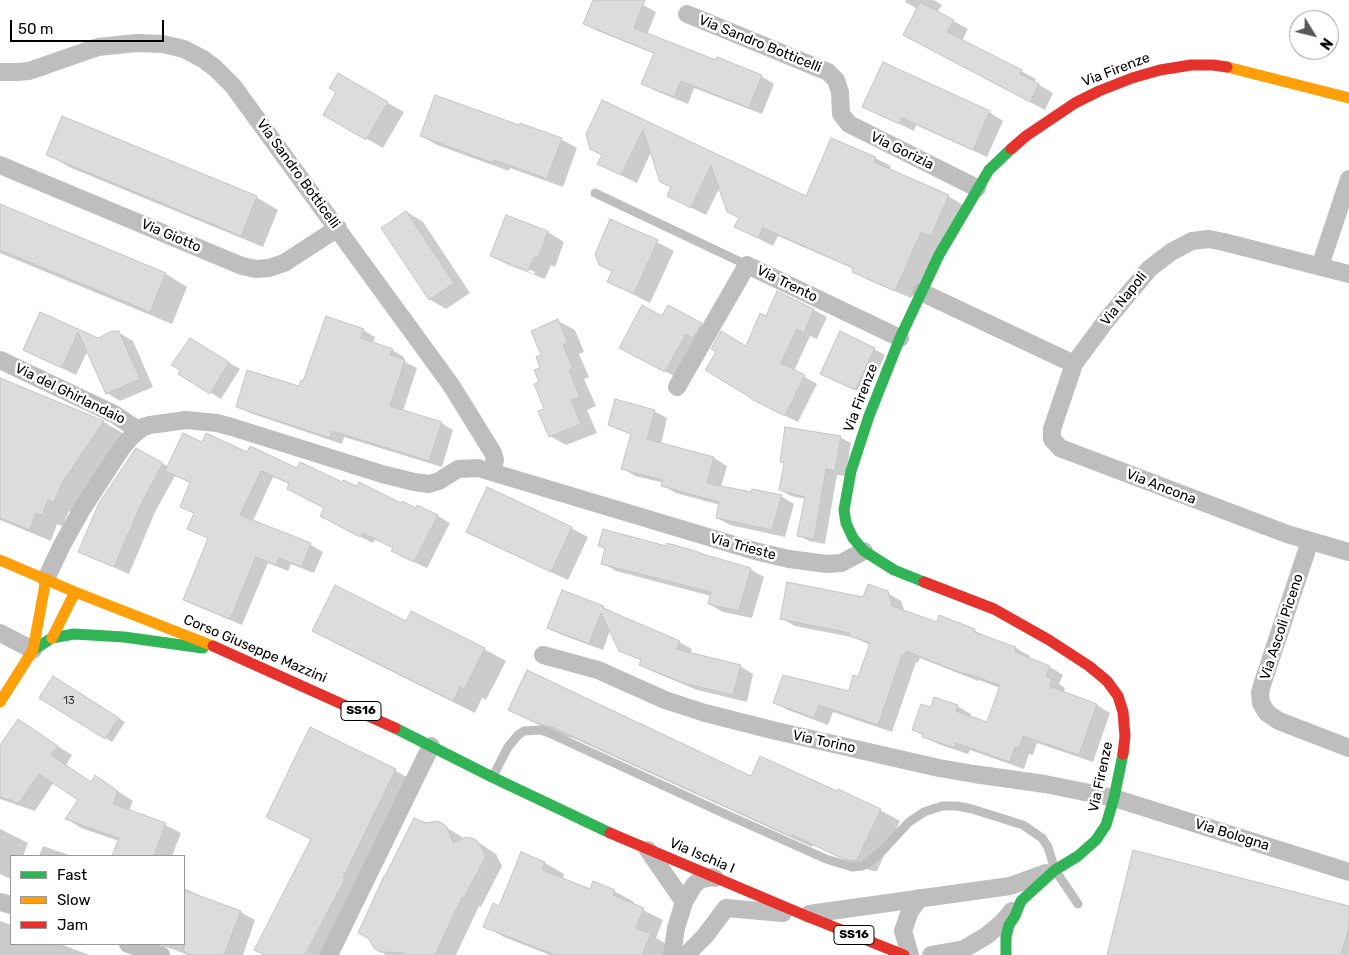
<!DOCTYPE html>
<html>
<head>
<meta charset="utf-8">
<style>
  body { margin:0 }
  #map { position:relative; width:1349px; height:955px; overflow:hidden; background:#fff; font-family:Rubik,sans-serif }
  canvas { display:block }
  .legend { position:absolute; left:10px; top:855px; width:175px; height:90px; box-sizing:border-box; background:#fff; border:1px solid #999; margin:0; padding:6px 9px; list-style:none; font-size:15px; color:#000 }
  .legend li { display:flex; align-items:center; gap:10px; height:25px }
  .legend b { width:25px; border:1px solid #999 }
  .north { position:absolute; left:1289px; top:10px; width:50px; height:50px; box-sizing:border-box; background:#fff; border:1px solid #999; border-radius:50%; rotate:126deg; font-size:14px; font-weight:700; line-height:20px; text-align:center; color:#000 }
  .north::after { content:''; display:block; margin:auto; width:18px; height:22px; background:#595959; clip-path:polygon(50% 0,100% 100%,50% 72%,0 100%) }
  .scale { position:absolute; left:10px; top:20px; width:154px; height:22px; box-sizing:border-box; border:2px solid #000; border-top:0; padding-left:6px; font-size:15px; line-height:18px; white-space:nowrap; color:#000; -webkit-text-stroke:4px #fff; paint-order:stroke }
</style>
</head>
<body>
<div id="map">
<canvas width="1349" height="955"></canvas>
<ul class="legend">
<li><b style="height:6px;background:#30b455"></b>Fast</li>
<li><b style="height:6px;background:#ff9f0a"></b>Slow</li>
<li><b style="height:6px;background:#e5322d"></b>Jam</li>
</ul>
<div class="north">N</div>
<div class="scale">50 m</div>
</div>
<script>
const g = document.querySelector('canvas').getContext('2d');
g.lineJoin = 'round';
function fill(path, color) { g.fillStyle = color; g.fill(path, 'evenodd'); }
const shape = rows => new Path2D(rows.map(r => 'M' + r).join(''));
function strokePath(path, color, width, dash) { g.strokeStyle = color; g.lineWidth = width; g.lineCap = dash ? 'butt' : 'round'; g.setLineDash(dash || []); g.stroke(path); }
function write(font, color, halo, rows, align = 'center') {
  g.font = font + ' Rubik,sans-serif'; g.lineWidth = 5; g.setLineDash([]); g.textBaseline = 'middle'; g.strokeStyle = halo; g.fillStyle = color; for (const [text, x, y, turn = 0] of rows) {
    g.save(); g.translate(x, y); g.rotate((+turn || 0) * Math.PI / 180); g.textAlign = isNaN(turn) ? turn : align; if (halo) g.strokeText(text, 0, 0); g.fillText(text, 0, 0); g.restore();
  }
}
fill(shape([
  [594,0,632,0,643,5,656,12,647,35,717,62,761,76,774,84,762,114,694,88,688,104,656,91,643,84,655,54,598,31,585,24],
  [906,0,934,0,942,5,937,12,968,29,962,41,1021,71,1036,79,1034,82,1053,93,1045,110,904,35,918,9,905,2],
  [338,75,404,112,383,148,325,115,338,92],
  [603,102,807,198,875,158,891,166,889,170,948,196,963,205,911,298,868,280,853,271,854,269,778,236,773,246,736,227,740,218,720,187,706,215,684,204,651,152,637,183,614,172,603,155],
  [864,107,989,112,1003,121,987,157,916,125,914,131],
  [520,127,561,139,577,148,563,187,510,168,509,171,437,145,422,136],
  [47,154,256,197,278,210,263,247,69,167],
  [0,206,166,274,187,287,172,324,0,253],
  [407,212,423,222,470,293,446,309,429,299],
  [507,217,548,232,564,242,555,267,551,265,545,279,508,265,492,256],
  [508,262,535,272,534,274,508,264],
  [657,242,674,251,650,303,609,282,613,272,600,264],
  [814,310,827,317,817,339,810,336,794,371,817,384,798,422,765,406,747,347,767,317],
  [41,314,98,339,119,333,133,341,153,387,120,401,107,393,88,350,76,375,24,350],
  [663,318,701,324,717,334,682,380,637,357],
  [558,321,575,330,584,352,579,354,589,377,584,379,596,406,587,410,597,433,566,445,550,436,540,382,542,356],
  [363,330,375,337,373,344,392,350,404,357,403,361,417,368,403,411,441,423,453,430,442,467,344,437,342,444,250,413,238,406,300,387],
  [201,346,240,369,221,399,211,393],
  [874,349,885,355,867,395,833,379],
  [0,379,104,422,124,434,75,513,69,511,63,526,57,524,51,541,0,520],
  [654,411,667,418,661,444,714,458,727,466,721,487,752,494,781,496,794,504,785,537,730,525,717,518,720,505,676,493,663,486,664,483,635,476,622,468,632,435,610,424],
  [840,437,851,443,846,476,837,475,825,544,809,541,798,535,805,499,791,496,780,490,785,464,781,462],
  [202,444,248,454,343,484,438,516,450,523,427,568,405,558,394,548,375,539,373,543,333,523,325,508,290,484,273,477,253,521,311,545,323,552,314,573,291,564,288,571,268,563,242,625,197,606,185,599,209,539,189,529,195,514,182,507,191,483,175,476,155,512,129,574,94,559,80,551,136,449,169,467],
  [571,528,588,537,568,580,484,541,467,532],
  [600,546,667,548,699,553,750,569,764,577,752,618,723,612,709,604,711,596,616,571,602,563,606,549],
  [887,593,901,601,905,612,937,624,974,630,986,637,1016,648,1030,656,1029,658,1050,667,1063,675,1059,684,1065,688,1063,693,1097,705,1110,713,1093,762,1037,743,1033,755,1029,754,1024,769,970,750,968,754,938,744,914,730,932,708,957,706,971,714,970,718,988,724,1000,688,979,680,978,681,920,658,918,663,916,662,892,732,833,712,828,725,788,710,774,702,850,692,859,679,870,645,856,638,795,626,781,618],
  [603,607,616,614,679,642,692,649,690,654,740,666,753,674,747,702,697,690,654,672,641,664,642,661,620,650,610,630,603,650,562,635,549,628],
  [406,622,484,649,506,661,486,700,482,698,475,713,335,643,314,631],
  [60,681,125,722,112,742,105,738],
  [510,710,752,777,838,793,880,810,900,821,877,871,873,871,860,867,813,845,812,847,573,738,559,735],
  [18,721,72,755,66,765,92,783,96,777,133,801,129,811,165,825,181,833,172,856,114,856,119,841,81,828,67,819,80,800,54,782,35,811,0,799,0,747],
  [311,729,396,771,416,782,331,955,265,955,312,840,268,817],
  [426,824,442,825,459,835,464,839,475,840,496,854,502,866,481,907,479,906,456,955,386,955,378,950],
  [0,829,28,843,23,856,11,856,11,879,0,874],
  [43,846,72,856,39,856],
  [522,854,545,863,564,874,563,879,590,890,614,891,634,902,633,905,663,920,656,938,670,946,667,955,550,955,504,937,485,926,500,908],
  [184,888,209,900,240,912,255,920,243,955,188,955,158,944,184,944],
  [1349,908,1349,955,1108,955],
  [0,921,11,925,11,944,60,944,90,955,0,955]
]), '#0003');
const building = shape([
  [593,0,645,0,634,28,716,60,717,57,762,75,749,108,681,81,674,97,641,84,654,53,583,24,593,0],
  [920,2,954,20,947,32,1022,70,1020,74,1039,84,1030,102,903,35,920,2],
  [883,62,990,111,973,150,902,118,899,124,862,107,883,62],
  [338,73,388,102,366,140,323,115,336,92,329,88,338,73],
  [435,95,519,125,520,123,562,138,547,179,494,160,493,163,420,136,435,95],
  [602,100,806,196,831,138,876,157,874,162,949,195,931,236,921,232,895,291,852,272,853,268,763,228,758,238,734,227,739,218,727,212,711,165,691,208,667,196,671,187,660,182,643,130,621,175,597,164,602,155,590,149,586,134,602,100],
  [62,116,257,196,241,236,46,155,62,116],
  [0,204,166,273,150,312,0,250,0,204],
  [406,211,454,283,429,300,381,228,406,211],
  [506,215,548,231,538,258,534,257,528,271,490,256,506,215],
  [610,219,658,240,634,294,607,282,612,271,599,265,595,254,610,219],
  [777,291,814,309,804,333,797,329,781,363,805,375,785,416,751,399,751,398,705,370,716,352,711,349,721,331,746,346,760,313,766,316,777,291],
  [642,305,662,316,668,305,702,323,693,338,686,334,665,372,619,348,642,305],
  [40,312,98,338,112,331,119,331,140,379,106,394,78,332,62,368,23,350,40,312],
  [326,316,364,329,361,338,393,349,390,355,405,360,390,406,442,422,429,461,332,431,330,438,236,407,247,370,299,386,301,380,303,381,326,316],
  [558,319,568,343,563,345,573,368,569,370,580,397,571,400,581,424,549,437,538,411,544,409,534,384,539,382,534,370,540,368,536,357,541,355,531,331,558,319],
  [840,331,875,348,855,390,820,374,840,331],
  [190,338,229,362,210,394,178,374,180,370,171,365,190,338],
  [0,378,104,421,62,483,54,502,48,500,42,515,36,513,30,530,0,518,0,378],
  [615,399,655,410,647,439,714,457,707,483,751,492,752,489,782,495,772,530,716,518,719,502,661,486,663,480,621,469,631,434,608,425,615,399],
  [785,427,841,436,835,471,826,469,814,539,797,536,805,497,779,490,784,463,780,462,785,427],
  [183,433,202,442,206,433,247,452,250,446,297,468,300,462,342,482,343,480,357,486,359,482,401,503,402,501,416,508,417,505,438,515,414,562,391,551,393,548,363,533,360,537,320,516,324,508,287,489,289,483,261,471,240,515,311,543,302,567,279,558,276,565,256,557,230,619,183,600,208,538,187,529,194,513,180,507,190,482,165,471,183,433],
  [136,448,163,463,141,504,114,567,78,552,99,503,136,448],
  [487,487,572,527,551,572,466,532,487,487],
  [603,529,666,546,667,543,699,552,699,553,751,568,739,611,708,604,711,592,601,564,605,548,598,546,603,529],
  [787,582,863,597,868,584,888,591,892,606,937,622,939,615,975,629,974,632,1016,647,1015,652,1050,666,1046,676,1052,679,1049,686,1097,704,1079,755,1023,736,1019,748,1015,747,1010,762,956,743,954,748,922,737,923,734,912,730,921,704,931,707,934,697,958,705,956,711,987,722,1000,685,965,673,964,674,906,651,904,656,902,655,878,725,819,705,814,718,773,703,783,675,849,691,853,675,858,677,870,643,849,636,850,633,780,619,787,582],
  [335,585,406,621,411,611,485,648,464,689,460,687,453,701,312,631,335,585],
  [562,590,604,606,603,608,680,641,676,649,741,665,733,695,683,683,639,665,641,660,619,651,601,613,589,644,547,628,562,590],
  [527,670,751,776,760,756,837,791,838,789,881,809,857,860,853,861,839,857,793,835,792,837,552,727,538,724,508,710,527,670],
  [53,676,119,718,105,739,39,698,53,676],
  [18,719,58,746,51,755,91,782,95,775,118,791,113,804,166,823,154,856,112,856,119,838,65,819,78,800,39,774,19,803,0,797,0,745,18,719],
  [310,727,396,769,343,878,345,879,305,955,264,955,254,950,311,839,266,817,310,727],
  [414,818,426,823,437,821,442,823,447,827,453,843,466,837,475,839,479,843,486,856,464,898,462,897,435,955,404,955,404,953,380,952,374,948,368,938,358,933,384,876,385,876,414,818],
  [1133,850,1349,906,1349,927,1341,955,1107,955,1133,850],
  [521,852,545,862,542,870,590,889,593,881,615,890,613,895,644,908,636,928,651,934,642,955,555,955,483,927,493,903,499,906,521,852],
  [184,890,241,911,224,955,191,955,184,952,184,890]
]);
fill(building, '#dcdcdc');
strokePath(building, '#c5c5c5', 1);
strokePath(shape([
  [595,193,747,265],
  [493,776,508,747,518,735,524,731,541,730,549,733,723,813,826,859,852,867,862,866,868,863,884,849,909,822,924,812,942,806,957,806,972,809,1023,825,1042,838,1048,847,1055,870,1078,904]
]), '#bebebe', 9);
strokePath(shape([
  [687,14,828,72,836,80,840,92,841,114,849,124,977,188],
  [0,72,17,72,29,71,98,47,137,43,163,44,184,49,203,59,215,68,233,86,451,385,493,453,495,460,492,472],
  [0,165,242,266,256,269,269,268,284,263,338,228],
  [1320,266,1349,179],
  [921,292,1074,364,1105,322,1149,269,1171,252,1192,241,1209,239,1224,242,1349,274],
  [0,360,114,414,138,430],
  [1074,364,1052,429,1052,439,1060,448,1287,534,1349,552],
  [677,387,747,265,900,338],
  [1310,541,1262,685,1260,693,1261,703,1267,713,1279,721,1349,748],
  [46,579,62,545,82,509,121,449,132,436,143,427,150,425,186,420,217,423,232,427,382,474,414,482,429,484,439,481,458,469,478,468,755,551,789,559,827,564,841,563,864,551],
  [0,633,33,650],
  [543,655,598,670,665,700,705,713,772,730,939,768,974,774,1045,784,1114,798,1349,872],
  [648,850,684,902,676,928,672,955],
  [0,902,11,905],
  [684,902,694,885,701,879,714,877,715,878],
  [809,914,1010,886,1046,873],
  [128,944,161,955],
  [329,955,431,746],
  [686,955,705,936,726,908,783,913],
  [910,955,903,931,910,911,920,898],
  [931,955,964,949,986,936,1003,922,1012,911]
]), '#bebebe', 18);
strokePath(shape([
  [924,582,894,570,864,551,853,538,846,523,844,510,851,471,869,416,900,338,939,255,989,170,1011,149],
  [33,650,52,638,74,634,124,637,203,648],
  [395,728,492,777,610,833],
  [1006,955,1006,937,1009,925,1015,916,1021,901,1055,870,1078,856,1096,840,1106,825,1114,798,1123,754]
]), '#30b455', 11);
strokePath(shape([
  [1227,67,1349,98],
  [0,560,75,592,213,646],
  [52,638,75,592],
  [0,702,33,650,46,579]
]), '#ff9f0a', 11);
strokePath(shape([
  [1011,149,1026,136,1075,103,1099,91,1132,78,1160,70,1191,65,1213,65,1227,67],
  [924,582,994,609,1049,640,1089,666,1107,681,1118,696,1123,712,1125,736,1123,754],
  [213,646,395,728],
  [610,833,804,915,904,955]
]), '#e5322d', 11);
write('11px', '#373737', null, [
  ["13",69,701]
]);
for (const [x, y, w] of [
  [361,711,40],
  [854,935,40]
]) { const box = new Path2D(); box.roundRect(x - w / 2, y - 9.5, w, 19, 4); g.fillStyle = '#fff'; g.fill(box); strokePath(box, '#000', 1); }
write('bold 12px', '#000', null, [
  ["SS16",361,711],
  ["SS16",854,935]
]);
write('14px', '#000', '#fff', [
  ["Via Sandro Botticelli",760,44,22],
  ["Via Firenze",1116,70,-21],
  ["Via Gorizia",902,151,26],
  ["Via Sandro Botticelli",298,174,54],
  ["Via Giotto",171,236,23],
  ["Via Trento",787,284,26],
  ["Via Napoli",1124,299,-51],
  ["Via del Ghirlandaio",70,394,26],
  ["Via Firenze",861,398,-69],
  ["Via Ancona",1161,487,21],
  ["Via Trieste",743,547,15],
  ["Via Ascoli Piceno",1282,627,-72],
  ["Corso Giuseppe Mazzini",255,649,23],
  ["Via Torino",824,742,12],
  ["Via Firenze",1101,777,-78],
  ["Via Bologna",1232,835,17],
  ["Via Ischia I",702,856,23]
]);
</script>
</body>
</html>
